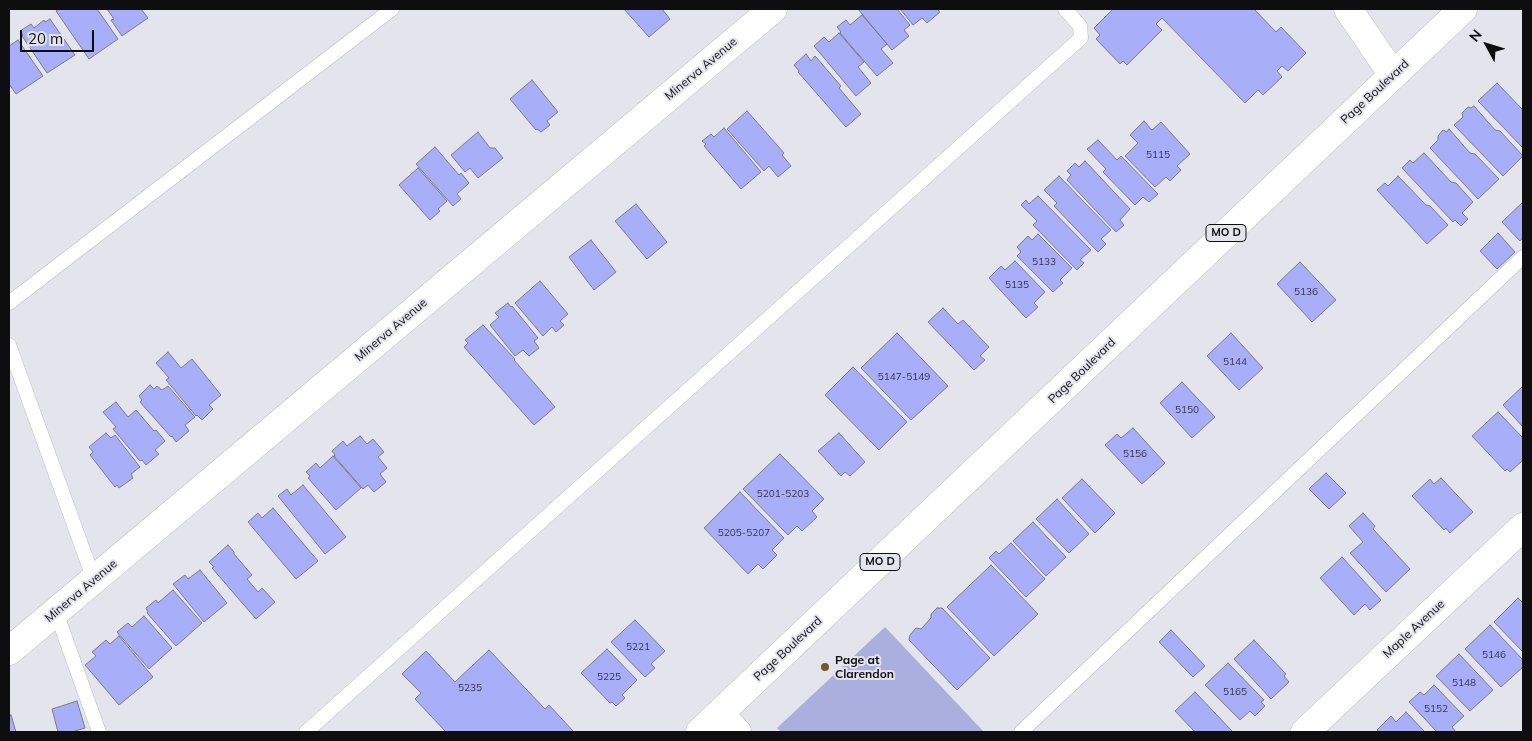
<!DOCTYPE html>
<html>
<head>
<meta charset="utf-8">
<style>
  body { margin:0 }
  #map { position:relative; width:1532px; height:741px; overflow:hidden; background:#e3e4ec; font-family:Mulish,sans-serif }
  canvas { display:block }
  .frame { position:absolute; inset:0; border:10px solid #0e0e11; pointer-events:none }
  .north { position:absolute; left:1462px; top:20px; width:50px; height:50px; -webkit-text-stroke:4px #e3e4ec; paint-order:stroke; rotate:309deg; font-size:14px; font-weight:700; line-height:20px; text-align:center; color:#0e0e11 }
  .north::after { content:''; display:block; margin:auto; width:18px; height:22px; background:#0e0e11; clip-path:polygon(50% 0,100% 100%,50% 72%,0 100%) }
  .scale { position:absolute; left:20px; top:30px; width:74px; height:22px; box-sizing:border-box; border:2px solid #0e0e11; border-top:0; padding-left:6px; font-size:15px; line-height:18px; white-space:nowrap; color:#0e0e11; -webkit-text-stroke:4px #e3e4ec; paint-order:stroke }
</style>
</head>
<body>
<div id="map">
<canvas width="1532" height="741"></canvas>
<div class="frame"></div>
<div class="north">N</div>
<div class="scale">20 m</div>
</div>
<script>
const g = document.querySelector('canvas').getContext('2d');
g.lineJoin = 'round';
function fill(path, color) { g.fillStyle = color; g.fill(path, 'evenodd'); }
const shape = rows => new Path2D(rows.map(r => 'M' + r).join(''));
function strokePath(path, color, width, dash) { g.strokeStyle = color; g.lineWidth = width; g.lineCap = dash ? 'butt' : 'round'; g.setLineDash(dash || []); g.stroke(path); }
function write(font, color, halo, rows, align = 'center') {
  g.font = font + ' Mulish,sans-serif'; g.lineWidth = 4; g.setLineDash([]); g.textBaseline = 'middle'; g.strokeStyle = halo; g.fillStyle = color; for (const [text, x, y, turn = 0] of rows) {
    g.save(); g.translate(x, y); g.rotate((+turn || 0) * Math.PI / 180); g.textAlign = isNaN(turn) ? turn : align; if (halo) g.strokeText(text, 0, 0); g.fillText(text, 0, 0); g.restore();
  }
}
fill(shape([
  [885,627,984,732,781,732,777,728]
]), '#abafdd');
const building = shape([
  [59,9,97,9,118,39,89,59,56,11,59,9],
  [107,9,141,9,148,18,122,36,111,20,114,19,107,9],
  [624,9,662,9,670,19,649,37,624,9],
  [858,9,897,9,910,25,904,30,909,36,892,50,858,9],
  [900,9,937,9,940,12,927,23,922,18,913,25,900,9],
  [1113,9,1254,9,1276,32,1281,27,1306,53,1288,71,1282,66,1277,71,1282,77,1263,95,1258,90,1245,103,1162,18,1156,24,1162,30,1127,65,1123,61,1120,64,1096,39,1100,35,1094,28,1113,9],
  [862,15,887,44,881,49,893,63,877,76,840,33,841,32,837,27,846,20,850,25,862,15],
  [50,19,75,55,47,73,22,36,23,35,20,31,31,24,34,28,44,20,45,22,50,19],
  [839,33,864,62,858,67,871,83,856,96,814,46,824,37,829,42,839,33],
  [18,40,43,76,16,94,9,84,9,46,18,40],
  [806,54,811,61,815,56,841,86,839,88,861,114,846,127,798,72,799,71,794,65,806,54],
  [532,80,558,112,547,121,550,125,541,132,537,129,536,130,510,99,532,80],
  [1497,83,1523,110,1523,148,1478,101,1497,83],
  [1474,106,1495,130,1500,131,1523,156,1503,176,1454,125,1463,117,1462,113,1468,107,1471,108,1474,106],
  [747,111,784,153,782,155,791,166,778,177,769,166,764,171,727,129,747,111],
  [1144,121,1152,130,1161,122,1190,154,1177,166,1181,170,1170,181,1166,177,1155,187,1125,156,1138,143,1130,135,1144,121],
  [724,128,761,172,741,189,704,146,706,144,702,141,711,134,714,137,724,128],
  [1449,129,1470,153,1475,154,1499,179,1478,199,1430,148,1438,140,1438,136,1443,130,1447,132,1449,129],
  [478,132,490,148,495,148,503,158,478,178,470,168,465,172,451,155,478,132],
  [1098,140,1117,160,1121,156,1158,194,1149,202,1143,197,1135,205,1103,172,1106,169,1087,149,1098,140],
  [435,147,459,175,461,173,469,183,457,194,461,199,453,206,416,164,435,147],
  [1424,153,1451,182,1456,183,1473,202,1462,213,1468,219,1461,226,1455,220,1453,222,1402,168,1410,160,1413,163,1424,153],
  [1085,161,1130,209,1120,220,1124,225,1116,232,1067,180,1071,175,1067,171,1075,163,1079,167,1085,161],
  [418,168,447,201,438,209,440,211,430,220,399,185,418,168],
  [1059,176,1111,230,1101,239,1106,244,1098,252,1054,206,1057,203,1044,190,1059,176],
  [1398,176,1426,205,1430,206,1448,225,1427,244,1377,190,1385,183,1388,186,1398,176],
  [1038,196,1091,250,1080,260,1084,263,1077,270,1033,225,1037,221,1021,205,1026,200,1029,204,1038,196],
  [1523,202,1523,237,1520,241,1502,222,1523,202],
  [636,204,667,242,647,259,615,221,636,204],
  [1498,233,1515,252,1497,269,1480,251,1498,233],
  [1038,234,1072,268,1060,280,1063,283,1053,292,1017,256,1021,252,1017,247,1028,236,1032,240,1038,234],
  [591,240,616,272,594,290,569,257,591,240],
  [1015,261,1045,292,1034,303,1038,307,1026,318,989,278,1001,266,1005,270,1015,261],
  [1300,262,1336,300,1312,322,1277,284,1300,262],
  [540,281,568,314,560,321,564,325,556,332,552,327,543,336,515,303,540,281],
  [508,303,511,307,512,306,538,338,534,341,539,348,529,356,523,350,515,356,490,325,499,317,495,313,508,303],
  [943,308,958,324,963,320,989,347,980,356,985,360,974,370,928,322,943,308],
  [483,325,515,359,514,360,555,407,534,425,464,347,468,343,465,340,483,325],
  [897,333,948,386,911,420,861,368,897,333],
  [1231,333,1263,368,1239,390,1207,356,1231,333],
  [168,352,181,368,192,359,221,395,209,405,213,409,202,420,197,415,196,416,166,380,169,378,156,363,168,352],
  [853,367,907,422,879,450,825,395,853,367],
  [1182,382,1215,417,1192,438,1160,403,1182,382],
  [150,385,154,389,157,386,162,390,168,386,195,417,185,425,189,431,176,442,172,436,171,437,140,402,142,400,139,396,150,385],
  [1523,386,1523,427,1503,405,1523,386],
  [116,402,128,417,136,410,154,431,156,430,165,441,155,450,159,454,146,465,142,460,140,461,113,429,116,427,103,412,116,402],
  [1498,412,1523,438,1523,460,1510,472,1507,469,1505,471,1472,436,1498,412],
  [1133,428,1165,463,1142,484,1105,445,1117,434,1121,438,1133,428],
  [106,433,111,438,115,435,140,467,131,474,133,478,119,488,117,485,115,487,90,455,93,452,89,447,106,433],
  [839,433,865,462,850,476,845,472,841,476,818,451,839,433],
  [360,436,367,444,373,439,384,452,378,457,387,468,380,474,386,482,374,492,368,485,363,489,334,456,335,455,332,451,343,441,347,446,360,436],
  [780,454,824,499,812,511,817,517,802,531,797,526,788,535,743,489,780,454],
  [333,456,361,488,336,510,308,478,310,476,306,472,316,463,320,468,333,456],
  [1326,473,1346,493,1329,509,1309,489,1326,473],
  [1441,478,1473,512,1450,533,1446,528,1444,530,1412,496,1430,479,1434,484,1441,478],
  [1082,479,1115,513,1095,533,1062,498,1082,479],
  [303,485,346,537,325,554,278,496,287,489,291,495,303,485],
  [740,492,784,538,772,550,777,555,763,569,758,564,748,574,704,528,740,492],
  [1057,499,1089,534,1069,553,1036,519,1057,499],
  [273,508,318,561,296,579,248,522,258,513,262,518,273,508],
  [1363,513,1375,526,1373,529,1410,569,1386,592,1350,553,1363,542,1349,526,1363,513],
  [1033,522,1066,557,1046,576,1013,541,1033,522],
  [1011,543,1045,579,1026,597,989,558,996,551,999,554,1011,543],
  [228,545,234,552,234,554,252,575,247,579,258,592,262,588,275,602,256,619,212,568,214,567,209,562,228,545],
  [1342,557,1381,600,1370,610,1365,604,1354,615,1320,578,1342,557],
  [991,565,1038,614,994,656,947,607,991,565],
  [200,570,227,603,204,622,173,584,185,575,188,579,200,570],
  [173,590,202,623,176,646,147,613,148,612,146,608,156,600,158,603,173,590],
  [1518,598,1523,603,1523,652,1494,622,1518,598],
  [937,608,942,608,990,658,957,690,909,640,910,635,916,628,921,629,931,618,931,614,937,608],
  [144,616,172,648,149,669,117,632,128,623,132,627,144,616],
  [635,620,665,651,651,664,655,668,645,677,611,642,635,620],
  [1490,625,1523,660,1523,667,1501,687,1465,649,1490,625],
  [1171,630,1205,666,1193,677,1159,642,1171,630],
  [119,636,153,677,119,705,85,665,96,656,92,652,106,640,110,644,119,636],
  [1254,640,1286,674,1284,676,1289,682,1271,699,1234,659,1254,640],
  [607,649,637,680,622,695,625,698,616,706,612,702,610,703,581,673,607,649],
  [489,650,545,709,549,705,574,732,446,732,415,699,421,693,402,674,426,651,455,682,489,650],
  [1459,654,1493,690,1470,711,1436,676,1459,654],
  [1228,663,1264,700,1261,702,1265,706,1255,716,1250,711,1240,720,1205,685,1228,663],
  [1434,685,1464,716,1452,727,1456,732,1437,732,1409,702,1420,692,1424,695,1434,685],
  [1195,692,1233,732,1195,732,1175,711,1195,692],
  [77,701,85,728,72,732,58,732,52,709,77,701],
  [1406,712,1425,732,1380,732,1377,730,1391,716,1396,722,1406,712],
  [11,715,16,732,9,732,9,716,11,715]
]);
fill(building, '#a9aef8');
strokePath(building, '#7b7c83', 1);
const service = shape([
  [9,303,392,9],
  [9,345,94,580],
  [56,612,99,732],
  [306,732,1081,38,1080,26,1065,9],
  [1021,732,1523,257]
]);
const minor = shape([
  [1348,9,1393,75],
  [9,651,773,9],
  [720,714,737,732],
  [1305,732,1523,527]
]);
const primary = shape([
  [700,732,1463,9]
]);
strokePath(service, '#bbbcc3', 15);
strokePath(minor, '#bbbcc3', 29);
strokePath(primary, '#bbbcc3', 29);
strokePath(service, '#fff', 14);
strokePath(minor, '#fff', 28);
strokePath(primary, '#fff', 28);
for (const [x, y, r, color] of [
  [825,667,5,"#74572b"]
]) { const dot = new Path2D(); dot.arc(x, y, r, 0, 2 * Math.PI); g.fillStyle = color; g.fill(dot); strokePath(dot, '#e3e4ec', 2); }
write('10px', '#35364b', null, [
  ["5115",1158,155],
  ["5133",1044,262],
  ["5135",1017,285],
  ["5136",1306,292],
  ["5144",1235,362],
  ["5147-5149",904,377],
  ["5150",1187,410],
  ["5156",1135,454],
  ["5201-5203",783,494],
  ["5205-5207",744,533],
  ["5221",638,647],
  ["5146",1494,655],
  ["5225",609,677],
  ["5148",1464,683],
  ["5235",470,688],
  ["5165",1235,692],
  ["5152",1436,709]
]);
for (const [x, y, w] of [
  [1226,233,40],
  [880,562,40]
]) { const box = new Path2D(); box.roundRect(x - w / 2, y - 8.5, w, 17, 4); g.fillStyle = '#e3e4ec'; g.fill(box); strokePath(box, '#0e0e11', 1); }
write('bold 11px', '#0e0e11', null, [
  ["MO D",1226,233],
  ["MO D",880,562]
]);
write('12px', '#0e0e11', '#e3e4ec', [
  ["Minerva Avenue",701,69,-40],
  ["Page Boulevard",1375,92,-43],
  ["Minerva Avenue",391,330,-40],
  ["Page Boulevard",1082,371,-44],
  ["Minerva Avenue",81,591,-40],
  ["Maple Avenue",1414,629,-43],
  ["Page Boulevard",788,649,-43]
]);
write('bold 12px', '#0e0e11', '#e3e4ec', [
  ["Page at",835,660],
  ["Clarendon",835,674]
], 'left');
</script>
</body>
</html>
